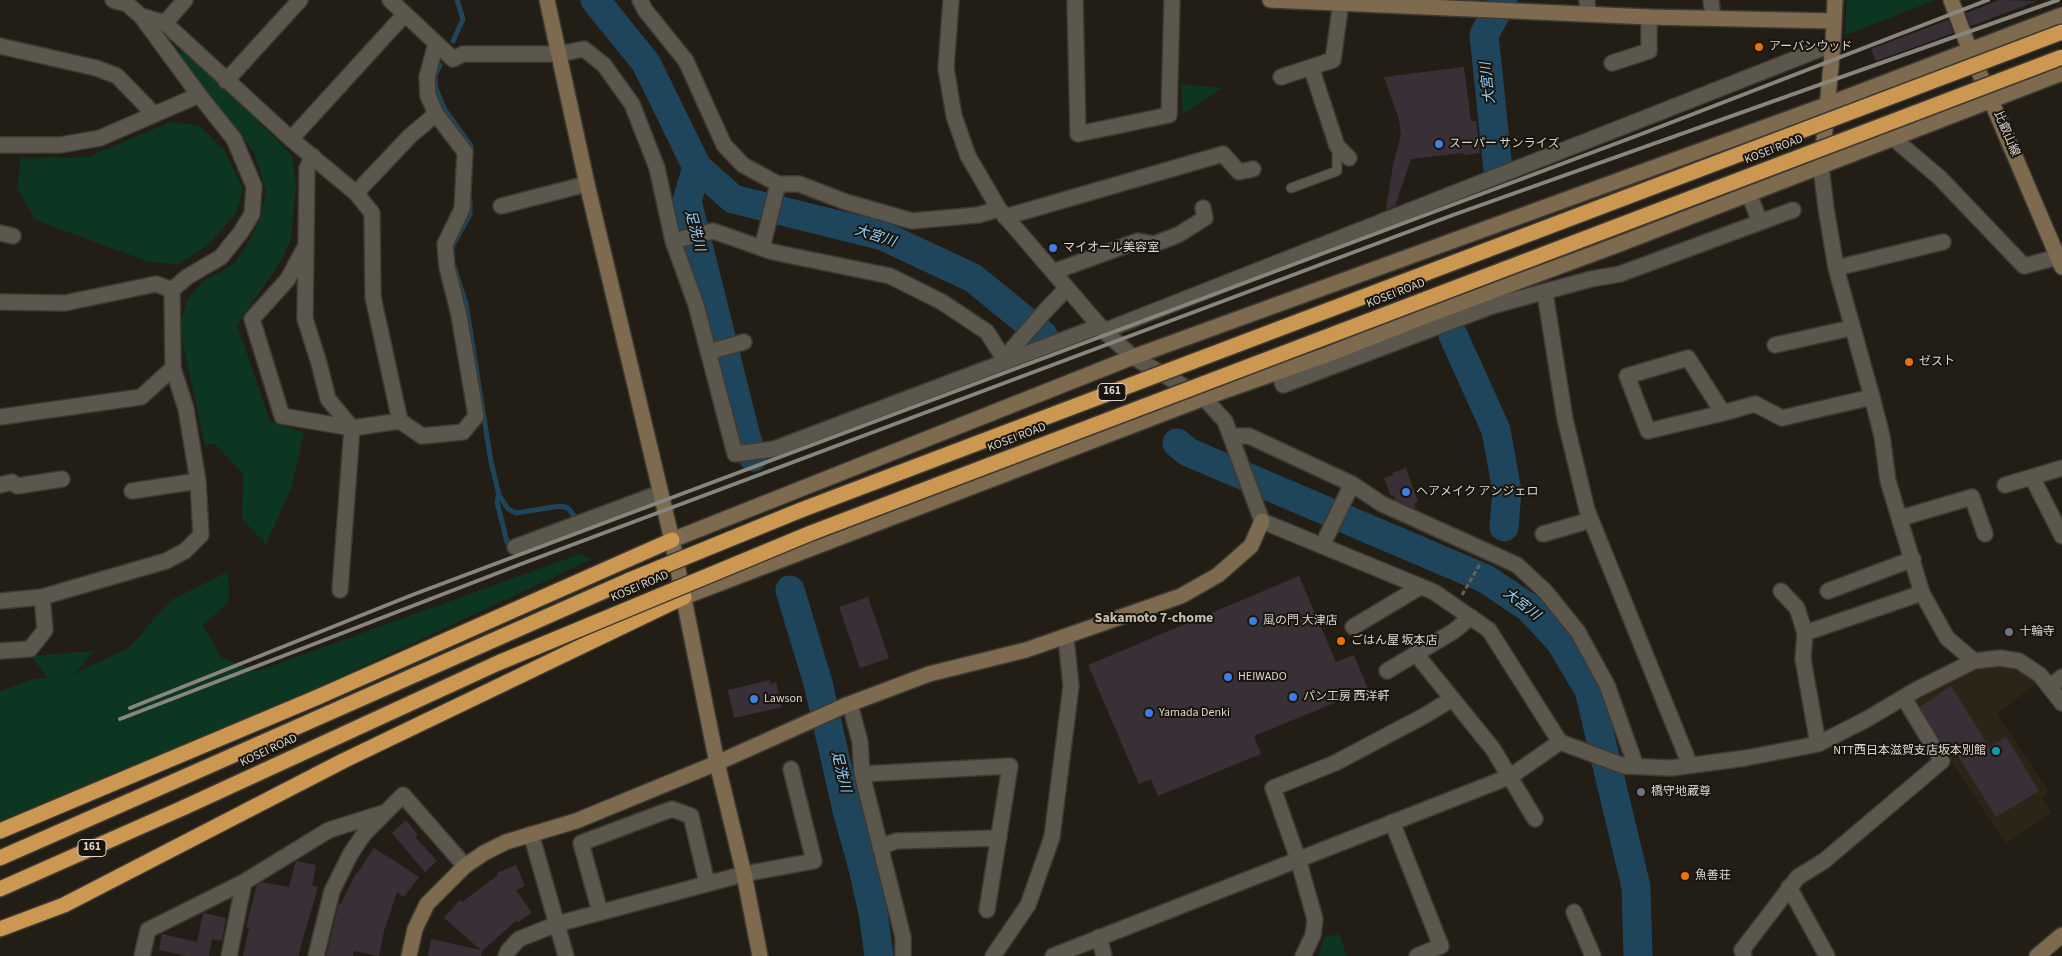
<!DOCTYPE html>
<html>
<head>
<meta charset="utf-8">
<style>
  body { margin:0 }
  canvas { display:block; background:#221e15 }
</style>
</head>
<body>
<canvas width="2062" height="956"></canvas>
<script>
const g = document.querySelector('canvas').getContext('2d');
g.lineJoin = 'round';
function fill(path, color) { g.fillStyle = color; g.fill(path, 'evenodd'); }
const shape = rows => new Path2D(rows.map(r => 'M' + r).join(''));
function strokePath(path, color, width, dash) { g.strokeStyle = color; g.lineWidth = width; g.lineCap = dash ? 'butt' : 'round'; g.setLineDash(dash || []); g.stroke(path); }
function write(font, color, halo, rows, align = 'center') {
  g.font = font + ' "Source Sans 3","Noto Sans JP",sans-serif'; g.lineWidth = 4; g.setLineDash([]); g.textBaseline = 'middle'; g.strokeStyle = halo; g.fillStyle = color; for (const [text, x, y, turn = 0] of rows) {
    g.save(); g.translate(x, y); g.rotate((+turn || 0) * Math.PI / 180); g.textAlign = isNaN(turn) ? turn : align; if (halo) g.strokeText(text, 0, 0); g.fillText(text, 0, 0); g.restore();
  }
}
fill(shape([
  [1986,666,2012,668,2027,676,2035,684,1997,714,2048,791,2042,798,2051,813,2006,843,1913,703,1922,694]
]), '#2c2517');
fill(shape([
  [1847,0,1936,0,1845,35],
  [180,45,292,155,296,184,291,239,282,259,237,325,270,421,304,433,291,488,266,544,242,519,243,474,215,444,205,445,180,329,187,300,205,280,233,265,246,247,261,218,266,191,254,152,180,56],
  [1181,84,1222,88,1183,114],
  [170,122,199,126,224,150,243,189,235,214,208,245,179,264,149,262,36,220,17,189,21,158,88,157],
  [580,554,592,559,313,690,0,821,0,691,35,679,48,678,31,656,94,651,73,675,130,647,170,601,228,572,229,602,203,625,222,658,258,671],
  [1339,934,1347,956,1319,956,1324,937]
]), '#0d3622');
strokePath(shape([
  [453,41,463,19,457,0],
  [440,65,435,76,436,89,445,110,471,146,471,152],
  [451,253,453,245,470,214,470,201],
  [454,266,466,304,491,462,499,495,508,509,516,513,560,506,568,508,574,516],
  [499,495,497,502,507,542]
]), '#1e455c', 5);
strokePath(shape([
  [595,0,646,63,697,167,687,201,746,437,753,457],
  [697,167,733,199,883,236,973,278,1043,335],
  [1498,170,1484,35,1503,0],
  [1453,335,1496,430,1507,491,1504,527],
  [1177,443,1188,452,1486,579,1529,608,1560,641,1589,690,1636,887,1638,956],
  [790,590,818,683,847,810,862,864,873,912,879,956]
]), '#1e455c', 29);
fill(shape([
  [2000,0,2037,1,1971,26,1966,13],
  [1948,20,1953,33,1876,61,1871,49],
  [1464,67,1471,121,1476,121,1480,153,1464,155,1463,153,1411,159,1395,206,1386,210,1393,165,1401,135,1399,119,1384,77],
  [1406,468,1418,502,1414,504,1416,509,1395,500,1394,495,1391,496,1384,478,1393,475,1392,473],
  [1299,576,1336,662,1354,655,1368,689,1254,736,1261,754,1158,796,1151,779,1139,784,1088,665],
  [868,597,889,658,860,668,839,607],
  [770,680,770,684,776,682,782,707,734,718,728,690],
  [1951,686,1989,747,2006,737,2039,791,1996,817,1950,743,1944,746,1920,707],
  [406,820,418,835,415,837,437,861,425,872,392,833],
  [374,848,419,877,404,897,397,892,384,931,379,956,354,951,353,956,326,956,339,903,341,904,356,873,357,874],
  [296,861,316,865,312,886,318,887,298,956,243,956,249,928,246,927,257,885,262,882,289,887],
  [516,865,525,886,516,890,532,913,518,922,517,920,482,951,481,956,428,956,431,939,481,950,444,918,460,900,462,902,498,875,497,873],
  [203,913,226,918,222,941,212,939,209,956,187,956,159,950,162,934,197,942]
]), '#393037');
const lane = shape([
  [1291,188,1337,171,1337,146]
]);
const street = shape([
  [113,0,127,4,141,16,165,23,291,139,356,193,410,136,436,114],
  [640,0,645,10,686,61,724,145,743,165,778,184,799,184,846,202,912,221,978,215,999,209],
  [951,0,946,68,954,116,968,156,999,209,1104,331,1133,357,1204,398,1225,421,1262,521,1434,592,1489,630,1560,742,1624,766,1671,768,1746,758,1818,744,1867,719,1916,690,1974,661,2000,658,2019,661,2040,675,2062,703],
  [1075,0,1078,134,1169,115,1172,0],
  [1587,0,1588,14],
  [1711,0,1713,18],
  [141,16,199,95,234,139,254,186,252,214,241,232,221,257,187,277,172,290],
  [165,23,185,0],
  [436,43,453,59,463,54,559,54,584,49,604,65,632,104,657,168,673,241,696,305,735,454,774,449,1100,326],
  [0,46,96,68,117,76,154,114],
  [1612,63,1649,51,1649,17],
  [1311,67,1337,146,1349,158],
  [1281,77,1333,60,1341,2],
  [226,81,300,0],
  [1893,138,1940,178,2024,266,2062,256],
  [291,139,405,14],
  [0,145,60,145,100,138,199,95],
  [313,156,307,168,305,319,319,363,328,399,352,428,400,421,422,436,463,432,476,416,459,315,447,267,445,244,462,209,465,152,436,114,428,96,427,77,436,43,390,0],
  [1821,167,1826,208,1836,268,1872,397,1882,436,1888,481,1922,593,1947,638,1974,661],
  [356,193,372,213,373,297,400,421],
  [1749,194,1760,222],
  [501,206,587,184],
  [1005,217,1223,154,1239,172,1253,169],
  [0,233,13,236],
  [673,241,713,231,773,252,890,276,942,302,987,332,1006,362,1013,348,1046,310,1067,288],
  [762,248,778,184],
  [304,249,288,279,252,319,282,416,352,428,340,590],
  [1836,268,1943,242],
  [1053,272,1138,241,1154,244,1178,235,1205,218,1203,208],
  [1545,293,1565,419,1587,510,1690,765],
  [0,302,65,303,156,284,172,290],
  [1104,331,1833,44],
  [1775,345,1851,328],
  [708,352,744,342],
  [1279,371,1283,385,1492,306,1591,279,1620,274,1793,210],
  [1723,413,1688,358,1627,376,1648,431,1723,413,1755,404,1782,418,1872,397],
  [0,417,141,397,173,368],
  [1231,436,1249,436,1352,484,1382,504,1517,565,1545,591,1578,632,1607,685,1636,766],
  [2032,477,2062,536],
  [0,485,12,482,17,486,62,479],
  [2005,485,2062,468],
  [132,491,198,481],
  [1901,518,1972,497,1985,534],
  [1543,534,1591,520],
  [1322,546,1352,484],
  [515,547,660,493],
  [1781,591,1797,608,1805,633,1803,659,1818,744],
  [1828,591,1913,559],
  [0,601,42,597],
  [1353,627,1420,587],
  [1805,633,1922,593],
  [0,651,30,649,45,630,42,597,166,561,185,551,201,535,198,481,186,409,173,368,172,290],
  [1416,654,1493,749,1535,819],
  [1387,671,1454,631,1471,617],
  [2050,687,2062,677],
  [850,704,860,742,862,774,903,937,903,956],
  [862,774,1010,766,987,910],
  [1392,822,1441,946,1417,956],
  [531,834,566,956],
  [880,847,896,841,999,838],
  [1789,887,1827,956],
  [600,912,581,843,672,809,691,816,707,883],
  [1574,912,1593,956],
  [1099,937,1104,956],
  [142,956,148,930,244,882,329,830,383,813],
  [229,956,244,882],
  [316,956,332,891,351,853,364,834,403,795,465,866],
  [506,956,508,951,519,939,557,924,744,874,814,861,791,769],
  [993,956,1028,905,1052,837,1071,686,1066,638],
  [1053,956,1511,776,1560,742],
  [1303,956,1313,935,1315,919,1298,859,1273,788,1335,763,1424,716,1452,699],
  [1744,956,1742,950,1798,877,1824,861,1942,761,1904,698]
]);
const secondary = shape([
  [547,0,587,184,672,540,717,763,744,874,760,956],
  [1270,0,1649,17,1834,21],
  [1951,0,1970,51,2062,267],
  [1822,161,1833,44,1835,0],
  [672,540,1133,357,1826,105,2062,15],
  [684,597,1204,398,1329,354,1428,315,1617,245,2062,73],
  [409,956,415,929,427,904,465,866,484,853,506,842,576,821,717,763,844,706,929,674,1026,650,1181,596,1218,575,1251,546,1262,521],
  [2037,956,2062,935]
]);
const highway = shape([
  [0,831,318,697,672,540],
  [0,858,175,781],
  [0,889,185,807],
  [0,929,64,905,343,761,684,597]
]);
strokePath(lane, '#3d3a34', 11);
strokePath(street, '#3d3a34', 18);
strokePath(secondary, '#3d3a34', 18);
strokePath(highway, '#3d3a34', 18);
strokePath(shape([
  [1462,595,1480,564]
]), '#646058', 3, [5, 2.5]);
strokePath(lane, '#5c574d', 9);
strokePath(street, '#5c574d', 15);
strokePath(secondary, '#7e6a4e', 15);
strokePath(highway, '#cc9851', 15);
strokePath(shape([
  [130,708,412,595,1644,133,1988,0],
  [120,719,521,564,1453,215,2058,0]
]), '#88857d', 4);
const highwayBridge = shape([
  [175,781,627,581,801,510,2062,32],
  [185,807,498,663,811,533,2062,57]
]);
strokePath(highwayBridge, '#3d3a34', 18, []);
strokePath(highwayBridge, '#cc9851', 15);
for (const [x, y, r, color] of [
  [1759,47,5,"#e8710a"],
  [1439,144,5,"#3f7fe0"],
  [1053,248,5,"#3f7fe0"],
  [1909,362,5,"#e8710a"],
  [1406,492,5,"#3f7fe0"],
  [1253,621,5,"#3f7fe0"],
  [2009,632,5,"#6b7280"],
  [1341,641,5,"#e8710a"],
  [1228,677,5,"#3f7fe0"],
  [1293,697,5,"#3f7fe0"],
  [754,699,5,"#3f7fe0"],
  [1149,713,5,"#3f7fe0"],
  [1996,751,5,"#0f9aa8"],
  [1641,792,5,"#6b7280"],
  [1685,876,5,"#e8710a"]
]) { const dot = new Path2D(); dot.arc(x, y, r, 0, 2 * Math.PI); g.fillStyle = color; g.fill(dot); strokePath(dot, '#19150c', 2); }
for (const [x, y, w] of [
  [1112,392,28],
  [92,848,28]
]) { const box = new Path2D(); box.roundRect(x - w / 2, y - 8.5, w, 17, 4); g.fillStyle = '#19150c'; g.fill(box); strokePath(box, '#dad7d1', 1); }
write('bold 11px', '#dad7d1', null, [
  ["161",1112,392],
  ["161",92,848]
]);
write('12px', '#dad7d1', '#19150c', [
  ["アーバンウッド",1769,47],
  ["スーパー サンライズ",1449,144],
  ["マイオール美容室",1063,248],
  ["ゼスト",1919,362],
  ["ヘアメイク アンジェロ",1416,492],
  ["風の門 大津店",1263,621],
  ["十輪寺",2019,632],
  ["ごはん屋 坂本店",1351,641],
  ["HEIWADO",1238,677],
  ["パン工房 西洋軒",1303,697],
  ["Lawson",764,699],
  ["Yamada Denki",1159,713],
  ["NTT西日本滋賀支店坂本別館",1986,751,"right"],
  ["橋守地蔵尊",1651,792],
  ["魚善荘",1695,876]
], 'left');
write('12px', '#dad7d1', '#19150c', [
  ["比叡山線",2006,134,67],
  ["KOSEI ROAD",1774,150,-21],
  ["KOSEI ROAD",1396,294,-21],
  ["KOSEI ROAD",1017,438,-21],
  ["KOSEI ROAD",640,587,-23],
  ["KOSEI ROAD",269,751,-25]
]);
write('italic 14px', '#90d1fc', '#19150c', [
  ["大宮川",1489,83,-96],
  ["足洗川",694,231,75],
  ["大宮川",875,237,18],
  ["大宮川",1521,605,38],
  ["足洗川",840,772,76]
]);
write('bold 14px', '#c3beb2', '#19150c', [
  ["Sakamoto 7-chome",1154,619]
]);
</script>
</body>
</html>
